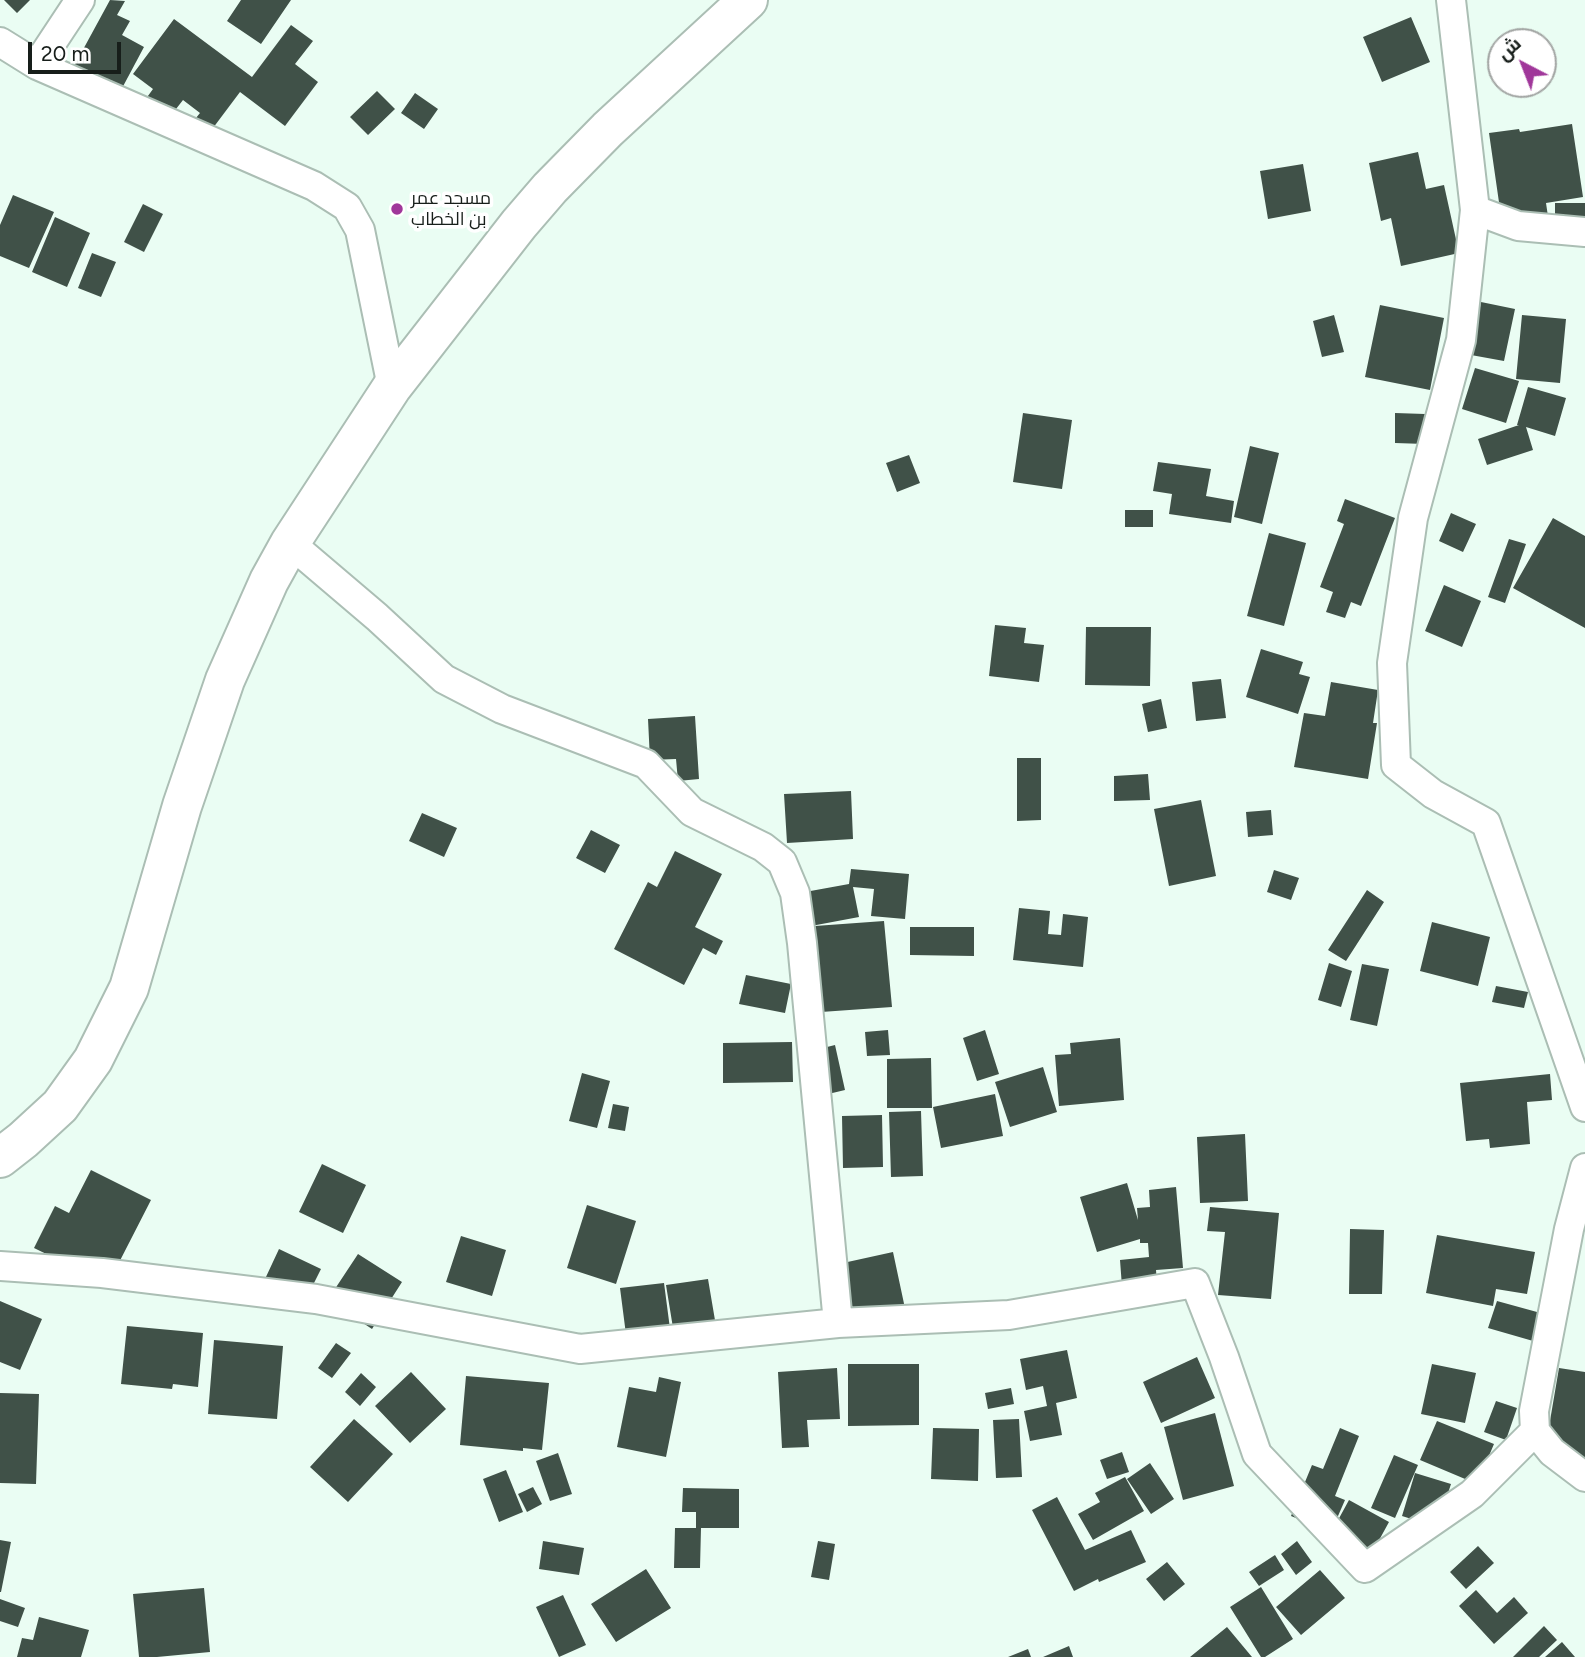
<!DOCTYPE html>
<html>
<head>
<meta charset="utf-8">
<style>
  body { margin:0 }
  #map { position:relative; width:1585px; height:1657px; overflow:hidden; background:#eafdf3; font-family:Figtree,Cairo,sans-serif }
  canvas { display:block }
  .north { position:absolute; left:1487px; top:28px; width:70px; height:70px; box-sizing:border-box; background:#fff; border:2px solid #a2a5a3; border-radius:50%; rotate:318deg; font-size:19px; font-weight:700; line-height:28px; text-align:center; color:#171e1a }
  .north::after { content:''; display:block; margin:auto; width:24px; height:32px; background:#a0379a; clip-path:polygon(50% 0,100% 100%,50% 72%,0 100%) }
  .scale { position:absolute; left:28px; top:42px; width:93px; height:32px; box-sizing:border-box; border:4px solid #171e1a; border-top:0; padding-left:9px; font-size:21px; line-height:24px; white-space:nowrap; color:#171e1a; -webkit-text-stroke:5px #fff; paint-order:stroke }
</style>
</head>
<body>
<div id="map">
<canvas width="1585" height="1657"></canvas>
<div class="north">ش</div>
<div class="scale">20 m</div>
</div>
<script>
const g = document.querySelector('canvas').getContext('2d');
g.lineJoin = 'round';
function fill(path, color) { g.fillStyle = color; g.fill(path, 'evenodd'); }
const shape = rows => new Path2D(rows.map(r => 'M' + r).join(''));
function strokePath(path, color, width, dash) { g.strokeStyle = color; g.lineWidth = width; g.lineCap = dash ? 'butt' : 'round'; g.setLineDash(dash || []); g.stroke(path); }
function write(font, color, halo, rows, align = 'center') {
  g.font = font + ' Figtree,Cairo,sans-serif'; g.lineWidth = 7; g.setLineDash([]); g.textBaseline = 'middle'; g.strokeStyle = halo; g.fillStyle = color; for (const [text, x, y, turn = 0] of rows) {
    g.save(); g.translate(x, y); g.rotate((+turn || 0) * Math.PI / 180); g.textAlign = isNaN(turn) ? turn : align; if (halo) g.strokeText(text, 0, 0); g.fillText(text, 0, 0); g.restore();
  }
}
fill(shape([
  [4,0,30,0,17,13],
  [110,0,125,1,117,15,130,21,122,35,144,47,120,92,73,68],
  [241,0,291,0,261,44,227,21],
  [1411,17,1430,62,1382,82,1363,37],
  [174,19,252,77,291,25,313,41,295,64,318,82,285,126,240,92,207,136,191,124,200,113,183,100,169,118,145,100,153,89,133,74],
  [377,91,395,109,368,135,350,117],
  [415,93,438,109,424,129,401,113],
  [1572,124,1583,197,1546,203,1550,230,1504,237,1489,133,1519,129,1520,132],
  [1418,152,1426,189,1444,185,1459,253,1401,266,1391,218,1381,221,1369,163],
  [1303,164,1311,211,1268,219,1260,171],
  [13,195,54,212,29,268,0,256,0,225],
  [1555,203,1585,203,1585,235,1555,235],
  [143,204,163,214,144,252,124,242],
  [55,217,90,233,67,287,32,272],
  [92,253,116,262,101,297,78,288],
  [1481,302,1515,309,1504,361,1471,355],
  [1380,305,1444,318,1430,390,1365,377],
  [1334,315,1344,352,1322,357,1313,321],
  [1522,315,1566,319,1560,383,1516,379],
  [1475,368,1519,381,1506,423,1462,409],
  [1528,387,1566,398,1555,436,1526,427,1533,450,1487,465,1478,439,1519,425,1517,425],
  [1023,413,1072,420,1062,489,1013,482],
  [1395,413,1425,414,1425,444,1395,443],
  [1250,446,1279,453,1262,524,1234,517],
  [909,455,920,483,897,492,886,463],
  [1158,462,1211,469,1206,496,1234,501,1231,523,1169,514,1172,494,1153,491],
  [1345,499,1395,518,1361,606,1351,602,1345,618,1326,612,1333,592,1320,587,1344,524,1337,521],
  [1125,510,1153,510,1153,527,1125,527],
  [1451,513,1476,524,1463,552,1439,541],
  [1553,518,1585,536,1585,628,1513,588],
  [1269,533,1306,543,1284,626,1247,616],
  [1509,539,1526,544,1505,603,1488,597],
  [1444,585,1481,601,1462,647,1425,631],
  [995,625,1026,628,1024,643,1044,645,1039,682,989,676],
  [1086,627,1151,627,1150,686,1085,685],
  [1261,649,1303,662,1299,674,1310,677,1298,714,1246,697],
  [1221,679,1226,718,1196,721,1192,682],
  [1331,682,1378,690,1373,723,1377,723,1368,779,1294,767,1304,713,1325,716],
  [1161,699,1167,728,1148,732,1142,704],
  [695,716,699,779,678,781,676,759,650,760,648,719],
  [1017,758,1041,758,1041,820,1017,821],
  [1148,774,1150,800,1114,801,1114,776],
  [851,791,853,839,787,843,784,794],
  [1201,800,1216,876,1169,886,1154,809],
  [1271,810,1273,835,1248,837,1246,812],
  [422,813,457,828,444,857,409,841],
  [591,830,620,845,605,873,576,858],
  [675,851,722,874,695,927,723,941,716,955,703,948,684,985,614,949,648,882,657,887],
  [851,869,909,874,905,919,871,916,874,889,853,887,859,917,811,926,805,892,849,884],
  [1274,870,1299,878,1291,900,1267,892],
  [1367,890,1384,902,1346,961,1328,950],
  [1019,908,1050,911,1048,934,1061,935,1063,914,1088,917,1083,967,1013,960],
  [884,921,892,1007,821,1012,815,926],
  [1432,922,1490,937,1478,986,1420,971],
  [910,927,974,927,974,956,910,955],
  [1329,963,1352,971,1341,1007,1318,1000],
  [1362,964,1389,969,1377,1026,1350,1020],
  [746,975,791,984,785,1013,739,1004],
  [1496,986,1528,992,1524,1008,1492,1002],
  [888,1030,890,1055,867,1056,865,1032],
  [985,1030,999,1074,977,1081,963,1038],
  [1120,1038,1124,1100,1059,1106,1055,1055,1071,1054,1070,1043],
  [792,1042,793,1082,723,1083,723,1043],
  [835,1045,845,1090,824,1095,815,1050],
  [931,1058,932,1108,887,1108,887,1059],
  [1043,1067,1057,1112,1010,1127,995,1082],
  [582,1073,610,1081,597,1128,569,1121],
  [1550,1074,1552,1100,1527,1102,1530,1144,1490,1148,1489,1139,1466,1141,1460,1083],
  [995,1094,1003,1136,941,1148,933,1107],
  [613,1104,629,1107,625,1131,608,1128],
  [921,1111,923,1176,891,1177,889,1112],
  [882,1115,883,1167,843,1168,842,1116],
  [1245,1134,1248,1201,1200,1203,1197,1137],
  [322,1164,366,1185,343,1233,299,1212],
  [91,1170,151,1200,108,1284,34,1248,55,1206,69,1213],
  [1127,1183,1138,1220,1137,1208,1150,1207,1149,1190,1176,1187,1183,1268,1156,1270,1158,1297,1123,1300,1120,1260,1149,1257,1148,1243,1140,1243,1140,1239,1097,1252,1080,1197],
  [587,1205,636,1221,616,1284,567,1268],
  [1210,1207,1279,1213,1271,1299,1218,1295,1225,1232,1207,1231],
  [1350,1229,1384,1230,1382,1294,1349,1294],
  [1437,1235,1535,1252,1527,1294,1496,1289,1493,1306,1426,1293],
  [461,1236,506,1250,492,1296,446,1282],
  [279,1249,321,1269,299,1313,258,1294],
  [893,1252,906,1313,855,1324,843,1263],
  [358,1254,402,1282,372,1329,345,1311,323,1307],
  [708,1279,717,1332,674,1334,666,1285],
  [664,1283,672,1344,628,1350,620,1288],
  [0,1301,42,1319,20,1370,0,1362],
  [1497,1301,1537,1312,1539,1307,1549,1310,1540,1343,1488,1328],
  [127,1326,203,1333,198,1387,173,1384,172,1389,121,1384],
  [214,1340,283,1346,277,1419,208,1414],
  [336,1343,351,1353,332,1378,318,1368],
  [1067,1350,1077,1398,1056,1403,1062,1435,1030,1441,1024,1411,1047,1406,1043,1386,1026,1390,1020,1359],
  [1197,1357,1215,1398,1161,1423,1143,1382],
  [848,1364,919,1364,919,1425,848,1426],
  [1432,1364,1476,1373,1465,1423,1421,1414],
  [837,1368,840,1419,807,1420,809,1447,782,1448,778,1372],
  [1559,1368,1585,1372,1585,1463,1544,1456],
  [411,1372,446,1409,410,1443,375,1406],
  [361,1373,376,1387,360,1406,345,1392],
  [466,1376,549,1383,542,1450,523,1448,523,1451,460,1445],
  [659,1377,681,1382,666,1457,617,1447,629,1387,656,1392],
  [1011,1388,1014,1404,988,1409,985,1393],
  [0,1393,39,1394,36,1484,0,1483],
  [1496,1401,1517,1408,1506,1440,1484,1432],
  [1215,1413,1234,1486,1183,1500,1164,1427],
  [354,1419,393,1454,348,1502,310,1467],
  [1019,1419,1022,1477,996,1478,993,1420],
  [1437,1421,1494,1444,1477,1484,1420,1460],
  [933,1428,979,1429,978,1481,931,1479],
  [1340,1428,1359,1436,1335,1496,1345,1500,1331,1532,1291,1516,1312,1465,1323,1469],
  [1122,1452,1129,1472,1107,1479,1100,1460],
  [558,1453,572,1494,550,1501,536,1461],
  [1394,1455,1418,1465,1395,1518,1371,1508],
  [1150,1463,1174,1499,1151,1514,1127,1479],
  [506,1470,523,1512,499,1522,483,1479],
  [1415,1473,1451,1484,1437,1527,1402,1516],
  [1125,1477,1144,1511,1093,1540,1078,1514,1100,1502,1095,1493],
  [533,1487,542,1504,527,1512,518,1494],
  [683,1488,739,1489,739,1528,701,1528,700,1568,674,1568,675,1528,696,1528,696,1512,682,1512],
  [1057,1497,1085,1550,1131,1530,1146,1562,1099,1582,1098,1579,1074,1591,1032,1510],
  [1349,1500,1389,1522,1366,1564,1334,1547,1346,1526,1337,1522],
  [0,1540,11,1542,1,1592,0,1592],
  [543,1541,584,1548,579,1575,539,1569],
  [818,1541,835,1544,829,1580,811,1577],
  [1297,1541,1312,1562,1296,1575,1281,1554],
  [1478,1546,1494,1563,1466,1589,1450,1572],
  [1275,1555,1284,1570,1259,1586,1249,1572],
  [1167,1562,1185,1584,1164,1601,1146,1579],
  [646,1569,671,1608,616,1642,591,1604],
  [1320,1570,1345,1598,1301,1635,1276,1607],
  [1261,1587,1293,1639,1265,1657,1261,1657,1230,1607],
  [204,1588,210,1652,157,1657,139,1657,133,1594],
  [1476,1590,1497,1613,1514,1597,1528,1613,1494,1644,1459,1606],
  [563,1595,586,1645,559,1657,536,1607],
  [0,1599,25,1608,18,1627,0,1621],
  [39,1617,89,1630,81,1657,17,1657,22,1638,33,1640],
  [1544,1626,1557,1640,1539,1657,1513,1657],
  [1227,1627,1252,1657,1190,1657],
  [1562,1642,1575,1657,1545,1657],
  [1069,1646,1073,1657,1043,1657],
  [1028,1649,1031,1657,1008,1657]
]), '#405148');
const street = shape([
  [1451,0,1475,210,1518,226,1585,232],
  [0,42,37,65,314,186,347,207,360,230,392,387],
  [37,65,80,0],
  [1475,210,1461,340,1413,518,1392,663,1396,765,1433,794,1486,823,1585,1107],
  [290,543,377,617,444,679,502,709,646,764,692,812,763,847,782,862,795,893,802,943,838,1323,1009,1315,1195,1283,1224,1357,1257,1454,1365,1568,1472,1494,1535,1431],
  [1585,1168,1569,1229,1534,1411,1535,1431,1552,1452,1585,1477],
  [0,1266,102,1273,316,1299,580,1349,838,1323]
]);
const secondary = shape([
  [0,1158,23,1140,60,1106,93,1060,129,988,182,806,225,680,269,581,290,543,392,387,519,224,550,188,608,129,748,0]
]);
strokePath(street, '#abbeb4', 32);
strokePath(secondary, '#abbeb4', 42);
strokePath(street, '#fff', 28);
strokePath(secondary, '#fff', 38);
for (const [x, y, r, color] of [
  [397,209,7,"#a0379a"]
]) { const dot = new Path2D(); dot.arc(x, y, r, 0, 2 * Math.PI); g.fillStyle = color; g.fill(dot); strokePath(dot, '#fff', 2.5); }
write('18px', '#171e1a', '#fff', [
  ["مسجد عمر",411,199],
  ["بن الخطاب",411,220]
], 'left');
</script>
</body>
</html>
